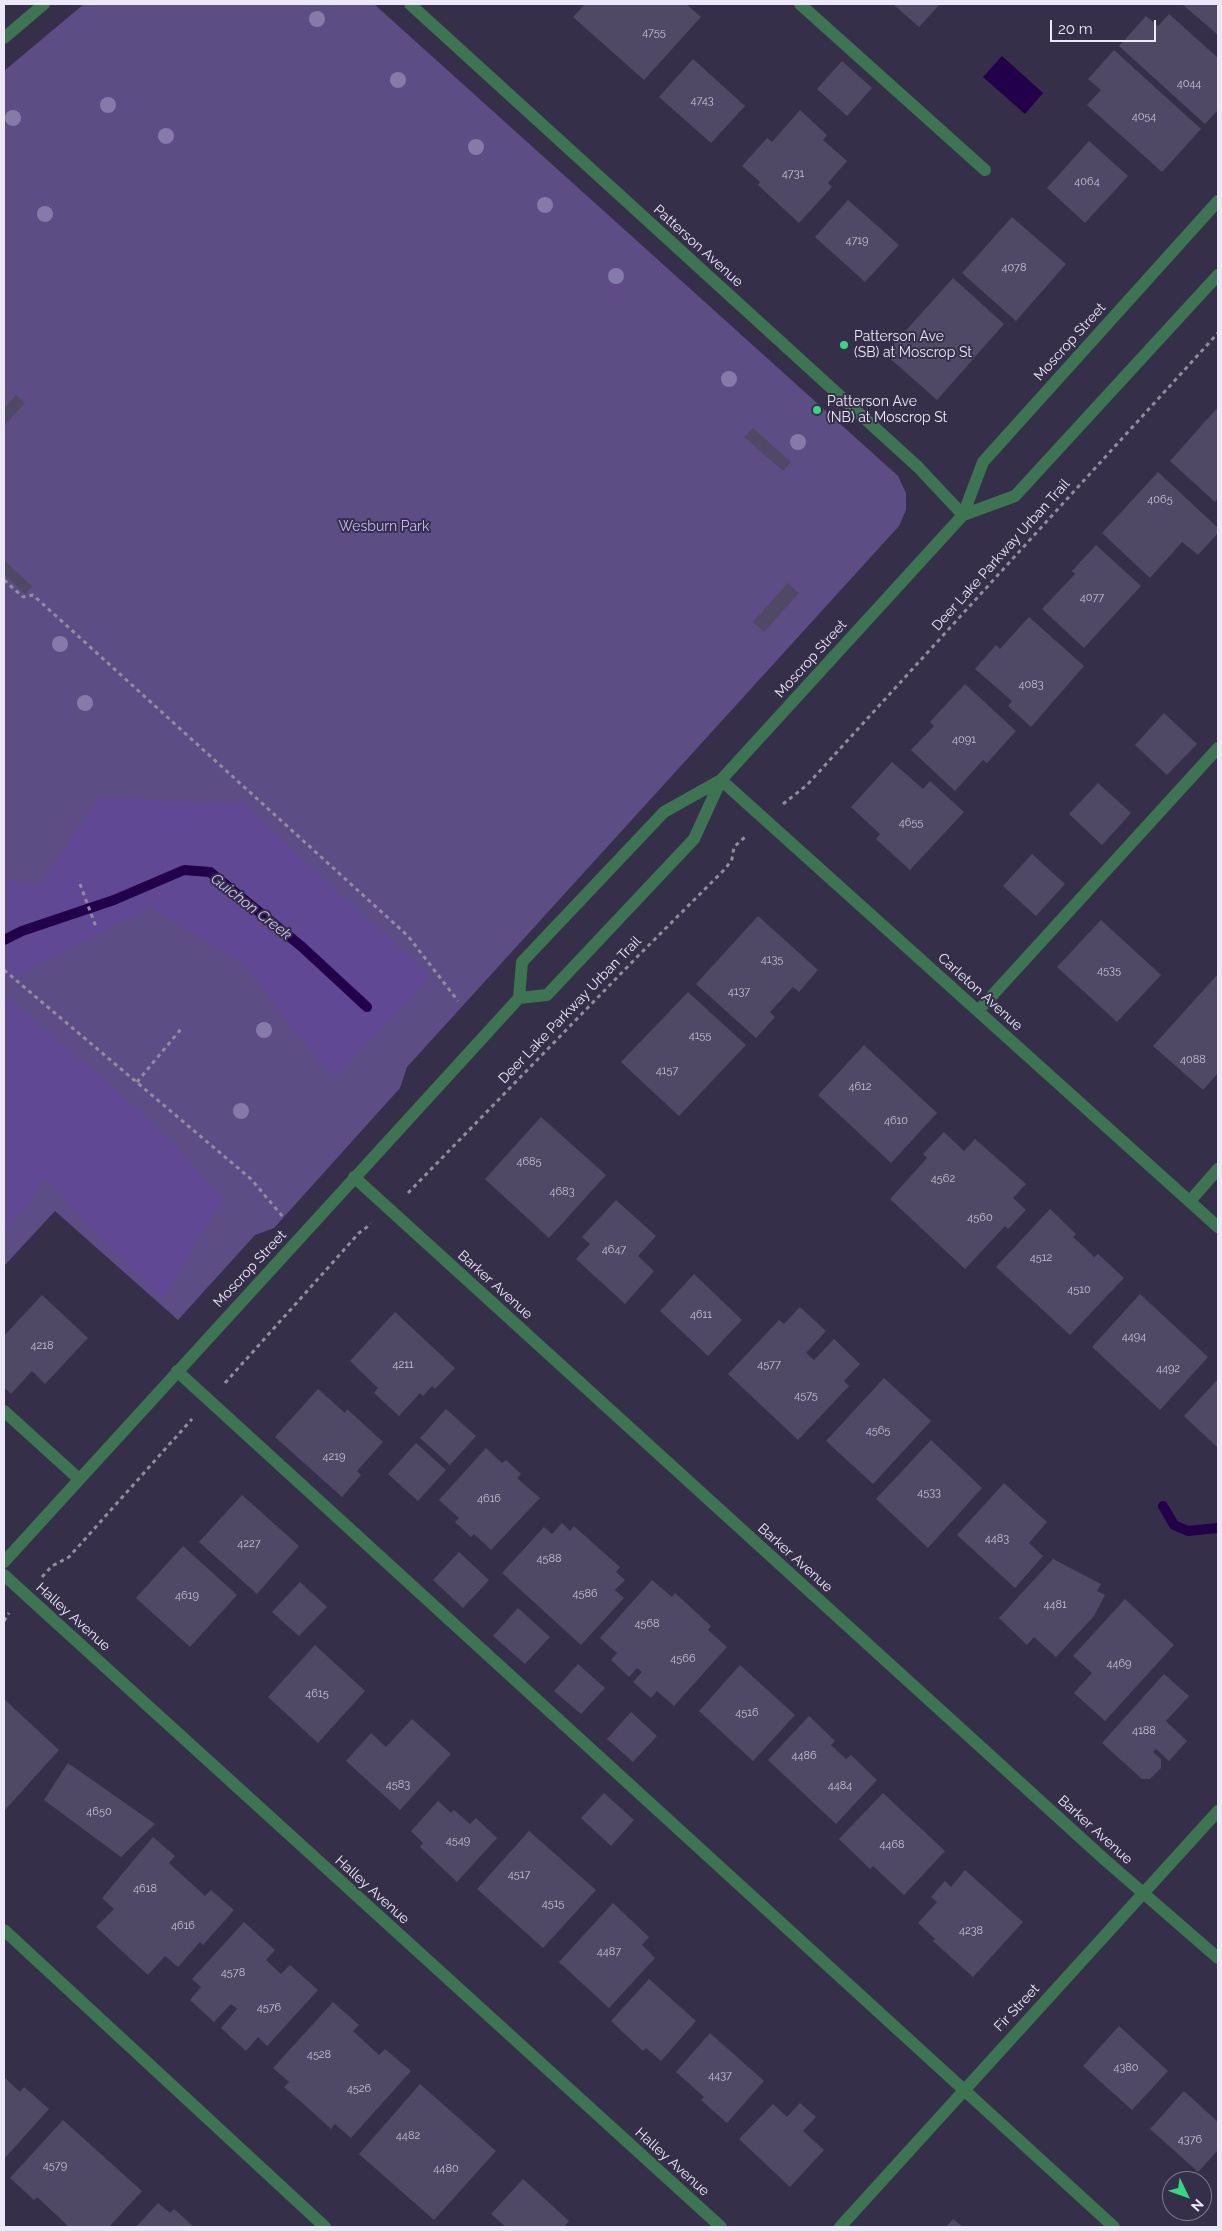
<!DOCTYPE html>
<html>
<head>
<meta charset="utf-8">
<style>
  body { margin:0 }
  #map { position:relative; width:1222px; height:2231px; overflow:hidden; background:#362f49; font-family:Raleway,sans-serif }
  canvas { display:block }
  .frame { position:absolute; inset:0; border:5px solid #ece8f9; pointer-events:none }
  .north { position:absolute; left:1162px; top:2171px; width:50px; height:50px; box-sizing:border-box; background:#362f49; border:1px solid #7f798f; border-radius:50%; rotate:132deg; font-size:14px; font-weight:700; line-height:20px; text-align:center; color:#ece8f9 }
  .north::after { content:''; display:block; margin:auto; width:18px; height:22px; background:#35d881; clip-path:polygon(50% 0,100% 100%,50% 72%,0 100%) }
  .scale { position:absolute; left:1050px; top:20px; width:106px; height:22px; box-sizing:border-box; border:2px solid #ece8f9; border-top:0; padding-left:6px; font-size:15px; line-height:18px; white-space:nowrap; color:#ece8f9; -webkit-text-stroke:4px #362f49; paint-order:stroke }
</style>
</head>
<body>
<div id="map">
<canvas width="1222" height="2231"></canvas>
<div class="frame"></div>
<div class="north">N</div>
<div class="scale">20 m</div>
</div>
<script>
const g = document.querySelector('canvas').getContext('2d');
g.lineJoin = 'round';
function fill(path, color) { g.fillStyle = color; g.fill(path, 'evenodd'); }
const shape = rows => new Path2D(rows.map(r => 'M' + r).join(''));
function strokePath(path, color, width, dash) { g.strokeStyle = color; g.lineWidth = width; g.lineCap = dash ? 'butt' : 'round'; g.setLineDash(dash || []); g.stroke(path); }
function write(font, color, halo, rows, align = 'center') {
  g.font = font + ' Raleway,sans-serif'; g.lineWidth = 4; g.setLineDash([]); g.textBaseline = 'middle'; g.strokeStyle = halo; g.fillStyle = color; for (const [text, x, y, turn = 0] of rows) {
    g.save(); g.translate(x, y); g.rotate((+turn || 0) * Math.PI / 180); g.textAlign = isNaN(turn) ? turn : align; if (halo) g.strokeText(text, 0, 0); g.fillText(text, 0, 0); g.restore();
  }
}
fill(shape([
  [84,4,374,4,898,476,906,493,906,510,899,526,407,1067,400,1088,274,1228,255,1235,178,1320,55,1211,4,1266,4,71]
]), '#5d4d85');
fill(shape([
  [98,799,240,802,429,975,334,1079,242,962,150,907,4,982,4,879,41,885],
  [4,995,154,1123,223,1198,162,1299,45,1178,4,1236]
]), '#604895');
fill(shape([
  [1002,56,1043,93,1025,114,983,77]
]), '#22004a');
strokePath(shape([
  [4,940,22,931,114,900,184,870,210,872,301,946,367,1007],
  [1163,1506,1174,1525,1188,1531,1218,1528]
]), '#22004a', 10);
fill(shape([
  [585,4,686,4,701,17,644,80,573,17],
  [893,4,940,4,919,27],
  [1182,4,1218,4,1218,35],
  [1169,14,1218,58,1218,110,1205,124,1119,46,1146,16,1158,26],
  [1114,50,1201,129,1162,172,1087,105,1101,90,1088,79],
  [693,59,745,106,711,143,659,97],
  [842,61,872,88,847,116,817,89],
  [800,110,827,135,823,140,847,161,828,183,832,187,799,223,758,185,760,182,742,166,767,138,772,142],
  [1089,141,1128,176,1085,223,1047,188],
  [848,200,899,245,865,282,815,237],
  [1012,217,1066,264,1016,321,962,273],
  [953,278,1004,324,937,400,885,354],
  [16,395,25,403,4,426,4,408],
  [1218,407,1218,498,1215,502,1170,461],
  [753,428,791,462,783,471,744,437],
  [1158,472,1218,528,1218,533,1198,555,1182,542,1150,578,1102,533],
  [1096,545,1141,586,1084,648,1042,609,1075,574,1072,571],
  [4,560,32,586,25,594,4,574],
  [788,583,799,593,764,632,753,622],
  [1029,617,1084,666,1031,727,1008,706,1012,701,975,669,996,645,1000,649],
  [965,684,1016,731,987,763,983,760,955,791,911,750,934,726,930,722],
  [1164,713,1197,744,1167,775,1135,745],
  [892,762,923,789,930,781,964,812,910,870,876,839,880,834,851,807],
  [1098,783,1131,813,1102,845,1069,814],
  [1032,854,1065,884,1036,916,1003,886],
  [758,916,818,970,799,992,793,987,770,1012,775,1017,756,1038,696,984],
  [1101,920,1161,975,1117,1022,1057,967],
  [1218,974,1218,1073,1203,1090,1153,1046],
  [688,992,746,1045,679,1116,621,1062],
  [864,1045,937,1113,891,1163,818,1095],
  [541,1117,606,1175,549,1238,485,1179],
  [944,1132,964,1151,975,1139,1026,1184,1013,1198,1026,1210,1008,1229,1005,1226,965,1269,890,1199,927,1158,923,1154],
  [616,1200,656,1236,638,1256,654,1271,625,1304,576,1259,590,1244,582,1237],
  [1050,1209,1076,1234,1073,1237,1085,1248,1094,1257,1098,1254,1124,1278,1070,1335,996,1267],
  [694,1274,742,1320,708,1356,660,1311],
  [1140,1294,1208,1357,1160,1410,1092,1347],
  [42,1295,88,1338,45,1384,32,1371,11,1394,4,1387,4,1336],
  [800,1307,826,1331,806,1353,814,1360,834,1339,860,1364,844,1381,849,1386,798,1440,728,1374,779,1320,784,1324],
  [395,1312,455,1368,435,1389,432,1386,423,1396,420,1393,399,1416,374,1393,378,1388,350,1361],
  [884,1378,931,1421,873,1484,826,1441],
  [1218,1379,1218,1448,1184,1416],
  [318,1389,345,1413,347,1409,383,1442,357,1471,361,1475,342,1497,275,1437],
  [446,1409,476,1436,450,1465,420,1438],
  [931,1440,982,1488,928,1548,876,1499],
  [416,1443,446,1470,418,1501,388,1474],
  [486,1448,502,1463,506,1460,521,1474,517,1478,540,1498,491,1550,474,1534,471,1537,455,1522,459,1518,439,1500],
  [1004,1483,1047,1522,1029,1543,1043,1556,1015,1588,957,1535],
  [242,1495,299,1546,257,1594,199,1542],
  [562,1523,570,1531,574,1526,595,1545,620,1567,616,1572,625,1580,615,1590,624,1598,581,1645,502,1573,544,1527,552,1534],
  [183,1546,237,1595,190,1647,136,1598],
  [459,1552,489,1580,463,1608,433,1580],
  [1053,1559,1101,1584,1097,1591,1105,1595,1094,1616,1056,1657,1034,1637,1027,1645,999,1618],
  [652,1580,672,1597,675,1593,711,1626,708,1630,727,1647,674,1706,657,1691,651,1698,633,1682,642,1672,637,1668,629,1677,611,1660,617,1653,600,1638],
  [300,1582,327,1607,299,1636,272,1612],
  [1125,1599,1174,1645,1105,1721,1074,1693,1092,1673,1073,1656],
  [518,1608,550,1637,525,1664,493,1636],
  [315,1645,365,1691,318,1743,268,1697],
  [578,1664,605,1688,581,1714,554,1691],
  [740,1665,795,1715,753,1761,699,1711],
  [1164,1674,1189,1696,1166,1721,1187,1741,1169,1761,1156,1749,1153,1752,1161,1759,1161,1768,1150,1779,1142,1779,1102,1743],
  [4,1699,59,1750,4,1811],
  [631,1712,657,1736,633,1762,607,1739],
  [809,1716,835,1741,831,1745,846,1759,851,1755,877,1780,836,1824,768,1760],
  [412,1719,451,1754,400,1810,346,1761,371,1733,386,1747],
  [68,1763,155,1824,121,1857,44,1800],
  [604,1793,634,1820,611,1846,581,1818],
  [883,1793,945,1851,904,1895,873,1866,870,1869,839,1839],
  [438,1801,451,1813,454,1810,470,1824,476,1818,497,1838,457,1882,420,1847,423,1843,411,1831],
  [529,1831,596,1890,543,1948,477,1889],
  [153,1837,175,1856,169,1863,205,1896,211,1890,234,1910,203,1945,200,1942,178,1967,165,1956,148,1975,96,1927,114,1909,102,1898],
  [965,1870,1023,1922,973,1977,933,1941,935,1939,918,1923,937,1902,931,1897,945,1881,951,1887],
  [613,1903,649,1937,642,1945,655,1958,609,2008,559,1962],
  [244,1922,275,1950,266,1960,281,1974,290,1965,318,1990,267,2046,258,2037,246,2051,221,2028,237,2009,235,2007,231,2004,214,2022,190,2000,201,1987,192,1979],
  [649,1979,696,2021,661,2061,646,2048,643,2051,611,2021],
  [333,2002,359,2025,353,2031,379,2055,385,2049,411,2071,351,2138,335,2124,331,2129,307,2107,284,2087,289,2082,273,2068],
  [1119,2026,1168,2071,1132,2110,1083,2066],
  [710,2033,764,2081,727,2123,701,2100,704,2097,676,2072],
  [4,2077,20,2092,24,2087,49,2109,4,2159],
  [420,2084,496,2151,434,2220,359,2154],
  [1184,2091,1218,2122,1218,2150,1198,2172,1150,2129],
  [800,2103,816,2117,803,2131,824,2150,790,2187,739,2139,773,2104,787,2117],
  [63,2120,142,2191,109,2227,66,2227,68,2226,37,2197,34,2200,10,2178],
  [523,2179,569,2221,564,2227,506,2227,491,2214],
  [158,2203,170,2213,174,2209,194,2227,136,2227],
  [953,2219,963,2227,946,2227]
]), '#504965');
strokePath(shape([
  [4,580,23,597,33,595,408,936,458,1001],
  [783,804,807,785,1218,333],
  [80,884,96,927],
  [4,970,251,1179,283,1217],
  [137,1082,181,1029],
  [408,1193,637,957,726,868,732,859,734,847,746,836],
  [225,1383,359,1233,371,1224],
  [42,1577,52,1566,69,1557,192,1419],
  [4,1621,9,1613]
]), '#918ca1', 3, [4, 4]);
strokePath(shape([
  [410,4,918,467,963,515],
  [800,4,985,170],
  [4,38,44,4],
  [963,515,1015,496,1218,275],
  [721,780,1218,1227],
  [519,998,547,995,694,839,721,780,963,515,983,462,1218,201],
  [978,1011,1218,748],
  [354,1177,1104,1859,1218,1958],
  [1190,1201,1218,1169],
  [177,1371,1114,2227],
  [4,1411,79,1479],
  [4,1562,519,998,522,962,664,812,721,780],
  [4,1575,721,2227],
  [4,1930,325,2227],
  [840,2227,1218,1811]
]), '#3d7451', 12);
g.fillStyle = '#867aa9';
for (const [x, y] of [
  [317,19],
  [398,80],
  [108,105],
  [13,118],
  [166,136],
  [476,147],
  [545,205],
  [45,214],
  [616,276],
  [729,379],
  [798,442],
  [60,644],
  [85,703],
  [264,1030],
  [241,1111]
]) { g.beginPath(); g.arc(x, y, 8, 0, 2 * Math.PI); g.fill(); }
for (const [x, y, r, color] of [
  [844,345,5,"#35d881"],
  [817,410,5,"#35d881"]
]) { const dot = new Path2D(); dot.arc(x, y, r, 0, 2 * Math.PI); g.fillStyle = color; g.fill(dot); strokePath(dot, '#362f49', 2); }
write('11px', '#c5c0d4', null, [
  ["4755",654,33],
  ["4044",1189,84],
  ["4743",702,101],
  ["4054",1144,117],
  ["4731",793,174],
  ["4064",1087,182],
  ["4719",857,241],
  ["4078",1014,268],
  ["4065",1160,500],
  ["4077",1092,598],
  ["4083",1031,685],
  ["4091",964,740],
  ["4655",911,823],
  ["4135",772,960],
  ["4535",1109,971],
  ["4137",739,992],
  ["4155",700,1036],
  ["4088",1193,1060],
  ["4157",667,1071],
  ["4612",860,1087],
  ["4610",896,1121],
  ["4685",529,1162],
  ["4562",943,1179],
  ["4683",562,1192],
  ["4560",980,1218],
  ["4647",614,1250],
  ["4512",1041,1258],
  ["4510",1079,1290],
  ["4611",701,1315],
  ["4494",1134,1337],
  ["4218",42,1346],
  ["4211",403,1365],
  ["4577",769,1365],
  ["4492",1168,1369],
  ["4575",806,1396],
  ["4565",878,1431],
  ["4219",334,1457],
  ["4533",929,1493],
  ["4616",489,1499],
  ["4483",997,1539],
  ["4227",249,1544],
  ["4588",549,1559],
  ["4586",585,1594],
  ["4619",187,1596],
  ["4481",1055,1605],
  ["4568",647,1624],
  ["4566",683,1659],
  ["4469",1119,1664],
  ["4615",317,1694],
  ["4516",747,1713],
  ["4188",1144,1731],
  ["4486",804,1756],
  ["4583",398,1785],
  ["4484",840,1786],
  ["4650",99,1812],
  ["4549",458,1841],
  ["4468",892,1845],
  ["4517",519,1875],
  ["4618",145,1889],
  ["4515",553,1904],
  ["4616",183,1926],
  ["4238",971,1931],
  ["4487",609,1952],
  ["4578",233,1973],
  ["4576",269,2008],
  ["4528",319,2055],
  ["4380",1126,2068],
  ["4437",720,2076],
  ["4526",359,2089],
  ["4482",408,2136],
  ["4376",1190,2140],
  ["4579",55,2166],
  ["4480",446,2169]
]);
write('14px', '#ece8f9', '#362f49', [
  ["Patterson Avenue",698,246,42],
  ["Moscrop Street",1070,342,-48],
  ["Deer Lake Parkway Urban Trail",1001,555,-48],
  ["Moscrop Street",811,659,-48],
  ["Carleton Avenue",980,992,42],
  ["Deer Lake Parkway Urban Trail",570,1010,-46],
  ["Moscrop Street",250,1269,-47],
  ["Barker Avenue",495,1285,42],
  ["Barker Avenue",795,1558,42],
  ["Halley Avenue",73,1617,42],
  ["Barker Avenue",1095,1830,42],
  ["Halley Avenue",372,1890,42],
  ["Fir Street",1017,2008,-47],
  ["Halley Avenue",672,2162,42]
]);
write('14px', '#ece8f9', '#362f49', [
  ["Patterson Ave",854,337],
  ["(SB) at Moscrop St",854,353],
  ["Patterson Ave",827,402],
  ["(NB) at Moscrop St",827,418]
], 'left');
write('14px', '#c7b8f8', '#362f49', [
  ["Wesburn Park",384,527]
]);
write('italic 15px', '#cec4ef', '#362f49', [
  ["Guichon Creek",251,907,38]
]);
</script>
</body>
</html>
